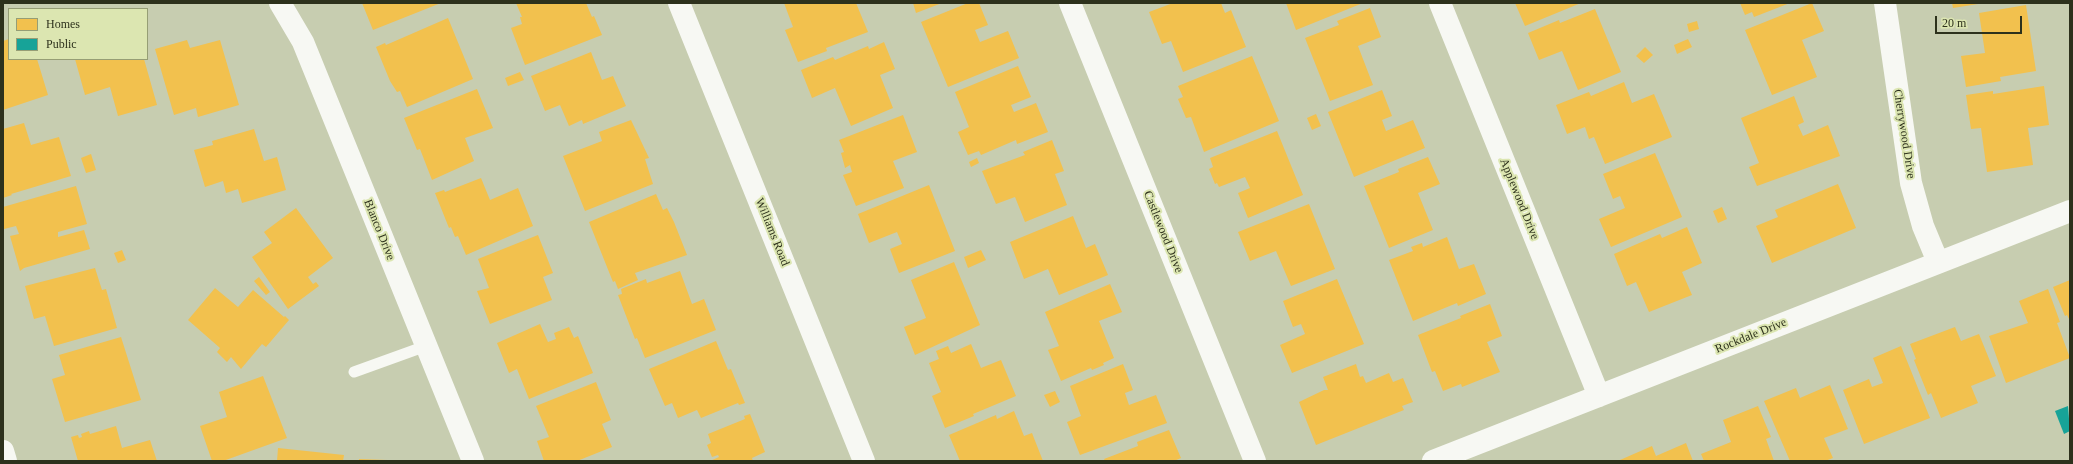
<!DOCTYPE html>
<html>
<head>
<meta charset="utf-8">
<style>
  body { margin:0 }
  #map { position:relative; width:2073px; height:464px; overflow:hidden; background:#c7cdb0; font-family:Georgia,serif }
  canvas { display:block }
  .frame { position:absolute; inset:0; border:4px solid #2d311c; pointer-events:none }
  .legend { position:absolute; left:8px; top:8px; width:140px; height:52px; box-sizing:border-box; background:#dce6b1; border:1px solid #969e75; margin:0; padding:5px 7px; list-style:none; font-size:12px; color:#2d311c }
  .legend li { display:flex; align-items:center; gap:8px; height:20px }
  .legend b { width:20px; border:1px solid #969e75 }
  .scale { position:absolute; left:1935px; top:16px; width:87px; height:18px; box-sizing:border-box; border:2px solid #2d311c; border-top:0; padding-left:5px; font-size:12px; line-height:14px; white-space:nowrap; color:#2d311c; -webkit-text-stroke:3px #dce6b1; paint-order:stroke }
</style>
</head>
<body>
<div id="map">
<canvas width="2073" height="464"></canvas>
<div class="frame"></div>
<ul class="legend">
<li><b style="height:11px;background:#f2c14e"></b>Homes</li>
<li><b style="height:11px;background:#17a398"></b>Public</li>
</ul>
<div class="scale">20 m</div>
</div>
<script>
const g = document.querySelector('canvas').getContext('2d');
g.lineJoin = 'round';
function fill(path, color) { g.fillStyle = color; g.fill(path, 'evenodd'); }
const shape = rows => new Path2D(rows.map(r => 'M' + r).join(''));
function strokePath(path, color, width, dash) { g.strokeStyle = color; g.lineWidth = width; g.lineCap = dash ? 'butt' : 'round'; g.setLineDash(dash || []); g.stroke(path); }
function write(font, color, halo, rows, align = 'center') {
  g.font = font + ' Georgia,serif'; g.lineWidth = 4; g.setLineDash([]); g.textBaseline = 'middle'; g.strokeStyle = halo; g.fillStyle = color; for (const [text, x, y, turn = 0] of rows) {
    g.save(); g.translate(x, y); g.rotate((+turn || 0) * Math.PI / 180); g.textAlign = isNaN(turn) ? turn : align; if (halo) g.strokeText(text, 0, 0); g.fillText(text, 0, 0); g.restore();
  }
}
fill(shape([
  [362,3,441,3,373,30],
  [516,3,586,3,592,17,594,16,602,35,525,65,511,28,522,24,520,17,522,17],
  [784,3,856,3,868,32,826,48,827,51,798,62,785,30,793,27],
  [913,3,942,3,916,13],
  [968,3,979,3,988,25,975,30,980,42,1008,31,1019,58,948,87,921,22],
  [1173,3,1221,3,1225,13,1231,10,1246,47,1183,72,1171,41,1162,44,1149,12],
  [1286,3,1363,3,1296,30],
  [1515,3,1581,3,1525,26],
  [1740,3,1790,3,1754,17,1752,12,1745,15],
  [1812,3,1824,31,1802,40,1817,77,1772,95,1745,30],
  [1952,3,1978,3,1978,4,1953,8],
  [2026,5,2036,71,2000,77,2001,81,1966,87,1961,56,1985,53,1979,13],
  [1370,8,1381,37,1358,46,1373,85,1330,101,1305,38,1339,25,1337,21],
  [1595,9,1621,72,1578,90,1562,51,1539,60,1528,33,1559,20,1560,23],
  [448,18,473,79,407,107,400,91,397,92,390,81,376,47,385,43,386,45],
  [1697,21,1699,29,1689,32,1687,24],
  [9,39,9,59,37,59,48,95,3,110,3,41],
  [1688,39,1692,47,1677,54,1674,45],
  [187,40,190,48,220,40,239,105,198,117,196,108,174,115,155,49],
  [884,42,895,69,880,75,893,108,851,126,835,88,812,98,801,70,833,57,835,60,868,46,869,49],
  [1645,47,1653,55,1644,63,1636,56],
  [591,52,602,80,613,76,626,106,583,124,582,120,569,126,560,105,545,111,531,76],
  [1252,56,1279,121,1204,152,1191,117,1186,118,1178,99,1183,97,1178,86],
  [75,59,144,59,157,105,118,116,110,87,85,95],
  [1018,66,1031,97,1011,105,1014,112,1036,103,1048,132,1017,144,1016,140,981,155,979,151,968,155,958,132,969,127,955,92],
  [520,72,524,80,508,86,505,78],
  [1624,82,1632,103,1654,94,1672,137,1605,164,1594,137,1589,139,1585,127,1567,134,1556,105,1589,92,1591,96],
  [2044,86,2049,125,2028,128,2033,165,1987,172,1981,128,1971,129,1966,95,1993,91,1993,94],
  [477,89,493,128,465,138,474,161,432,180,420,149,417,150,404,118],
  [1382,90,1392,116,1382,120,1386,131,1413,120,1425,148,1354,177,1328,112],
  [1794,96,1804,122,1798,125,1803,136,1828,125,1840,156,1757,186,1749,167,1759,163,1741,118],
  [1316,114,1321,126,1312,130,1307,118],
  [903,115,917,152,893,161,904,188,856,206,843,175,852,172,850,165,845,168,844,164,841,153,844,152,839,140],
  [631,120,649,158,645,159,653,184,585,211,563,156,602,141,599,132],
  [24,123,31,145,59,137,71,176,11,194,12,195,3,198,3,129],
  [254,129,264,161,277,157,286,190,242,203,238,189,226,193,223,181,205,187,194,150,213,145,212,141],
  [1277,131,1303,195,1248,218,1238,193,1250,188,1245,177,1219,187,1217,183,1215,184,1209,169,1213,167,1210,158],
  [1052,140,1064,171,1055,174,1067,205,1025,222,1015,197,996,204,982,171,1025,155,1023,152],
  [1655,153,1682,217,1611,247,1599,219,1625,208,1620,196,1613,199,1603,174],
  [91,154,96,170,86,173,81,158],
  [1428,157,1440,184,1418,193,1433,230,1389,248,1364,186,1399,172,1398,169],
  [977,158,979,163,971,167,969,162],
  [481,178,490,200,518,188,533,226,466,255,458,236,455,237,451,227,449,228,435,193,444,190,445,192],
  [1838,184,1856,228,1772,263,1756,226,1778,217,1775,210],
  [929,185,955,251,899,273,890,249,902,244,897,232,869,243,858,214],
  [76,186,87,224,58,232,58,237,84,230,90,249,24,268,20,271,10,236,19,234,16,226,4,229,3,207],
  [656,194,663,210,667,208,674,222,687,255,635,273,638,280,618,289,615,281,613,282,589,222],
  [1309,204,1335,269,1291,286,1276,251,1250,261,1238,232],
  [1722,207,1727,219,1718,223,1713,211],
  [296,208,333,258,308,277,313,284,316,282,319,286,288,309,252,257,272,243,264,232],
  [1073,216,1086,248,1095,244,1108,275,1059,295,1048,269,1024,279,1010,242],
  [1687,227,1702,263,1682,272,1692,295,1649,312,1636,282,1627,286,1614,254,1660,234,1662,238],
  [538,235,553,273,543,277,552,300,490,324,477,291,489,288,478,259],
  [1447,237,1459,269,1474,264,1486,294,1458,306,1457,303,1413,321,1389,260,1413,251,1411,247,1422,243,1423,247],
  [122,250,126,260,118,263,114,253],
  [981,250,986,260,968,268,964,257],
  [954,262,980,325,915,355,904,327,926,318,911,280],
  [95,268,102,290,106,289,117,328,54,346,45,316,34,319,25,286],
  [680,271,692,304,704,299,716,330,645,358,637,338,635,339,618,295,622,294,621,289,646,279,647,283],
  [259,277,270,292,266,295,254,281],
  [1337,279,1364,344,1292,373,1280,345,1305,334,1301,324,1293,327,1283,301],
  [2070,280,2070,321,2067,315,2065,316,2053,287],
  [1110,284,1122,312,1099,321,1114,358,1103,363,1104,365,1092,370,1091,368,1061,381,1048,350,1059,346,1045,312],
  [215,288,238,307,253,290,284,317,285,316,289,320,266,347,262,344,241,369,231,357,227,362,217,352,220,348,188,320],
  [2048,289,2060,322,2057,323,2070,358,2006,383,1989,336,2028,323,2019,301],
  [1490,304,1502,336,1487,342,1500,372,1462,387,1461,384,1443,391,1435,371,1432,372,1418,335,1461,318,1460,316],
  [540,324,548,342,556,339,554,333,569,327,574,338,578,336,593,373,529,399,517,369,509,373,497,343],
  [1955,327,1961,341,1979,334,1996,376,1971,386,1978,403,1941,418,1931,393,1928,395,1914,360,1916,359,1910,344],
  [121,337,141,400,65,422,52,379,65,375,59,355],
  [716,341,728,370,731,369,745,403,739,405,738,403,701,418,697,410,678,418,672,403,665,406,649,369],
  [971,344,981,368,1001,360,1016,396,973,414,974,416,945,428,932,396,941,392,929,363,939,359,936,351,948,346,951,353],
  [1901,346,1930,418,1864,444,1843,390,1869,379,1872,387,1883,383,1873,358],
  [1123,364,1133,390,1125,393,1129,405,1156,395,1167,423,1080,455,1067,422,1081,416,1070,386],
  [1356,364,1360,377,1363,376,1366,383,1389,373,1393,382,1403,378,1413,402,1402,406,1404,410,1316,445,1299,402,1324,390,1328,390,1323,377],
  [263,376,287,438,223,461,212,461,200,426,227,417,219,392],
  [596,382,611,420,602,424,612,447,577,461,544,461,537,441,549,437,536,406],
  [1830,385,1848,429,1824,438,1833,458,1825,461,1790,461,1764,401,1796,388,1800,398],
  [1055,391,1060,402,1050,407,1044,395],
  [1758,406,1771,437,1766,439,1774,461,1704,461,1701,454,1731,442,1723,420],
  [1014,411,1024,436,1032,433,1043,461,960,461,949,435,996,415,997,419],
  [750,414,765,452,752,458,753,461,710,461,719,457,718,455,712,457,707,445,711,443,708,434,745,419,744,416],
  [116,426,122,448,150,440,157,461,78,461,71,437,78,435,79,438,82,437,81,434,89,431,90,434],
  [1169,430,1181,458,1174,461,1105,461,1104,459,1138,446,1137,442],
  [1686,443,1693,461,1620,460,1652,446,1656,456],
  [278,448,344,455,343,461,277,461],
  [359,459,387,460,359,461]
]), '#f2c14e');
fill(shape([
  [2068,406,2070,431,2064,434,2055,411]
]), '#17a398');
strokePath(shape([
  [354,372,426,346]
]), '#f7f8f3', 11);
strokePath(shape([
  [280,3,303,42,473,461],
  [1070,3,1255,461],
  [1440,3,1599,396],
  [1885,3,1911,183,1923,226,1938,262],
  [3,451,6,461],
  [1433,461,2070,211]
]), '#f7f8f3', 22);
strokePath(shape([
  [679,3,864,461]
]), '#f7f8f3', 22);
write('12px', '#2d311c', '#dce6b1', [
  ["Cherrywood Drive",1904,134,81],
  ["Applewood Drive",1519,199,68],
  ["Blanco Drive",379,230,68],
  ["Williams Road",772,232,68],
  ["Castlewood Drive",1163,232,68],
  ["Rockdale Drive",1751,336,-22]
]);
</script>
</body>
</html>
